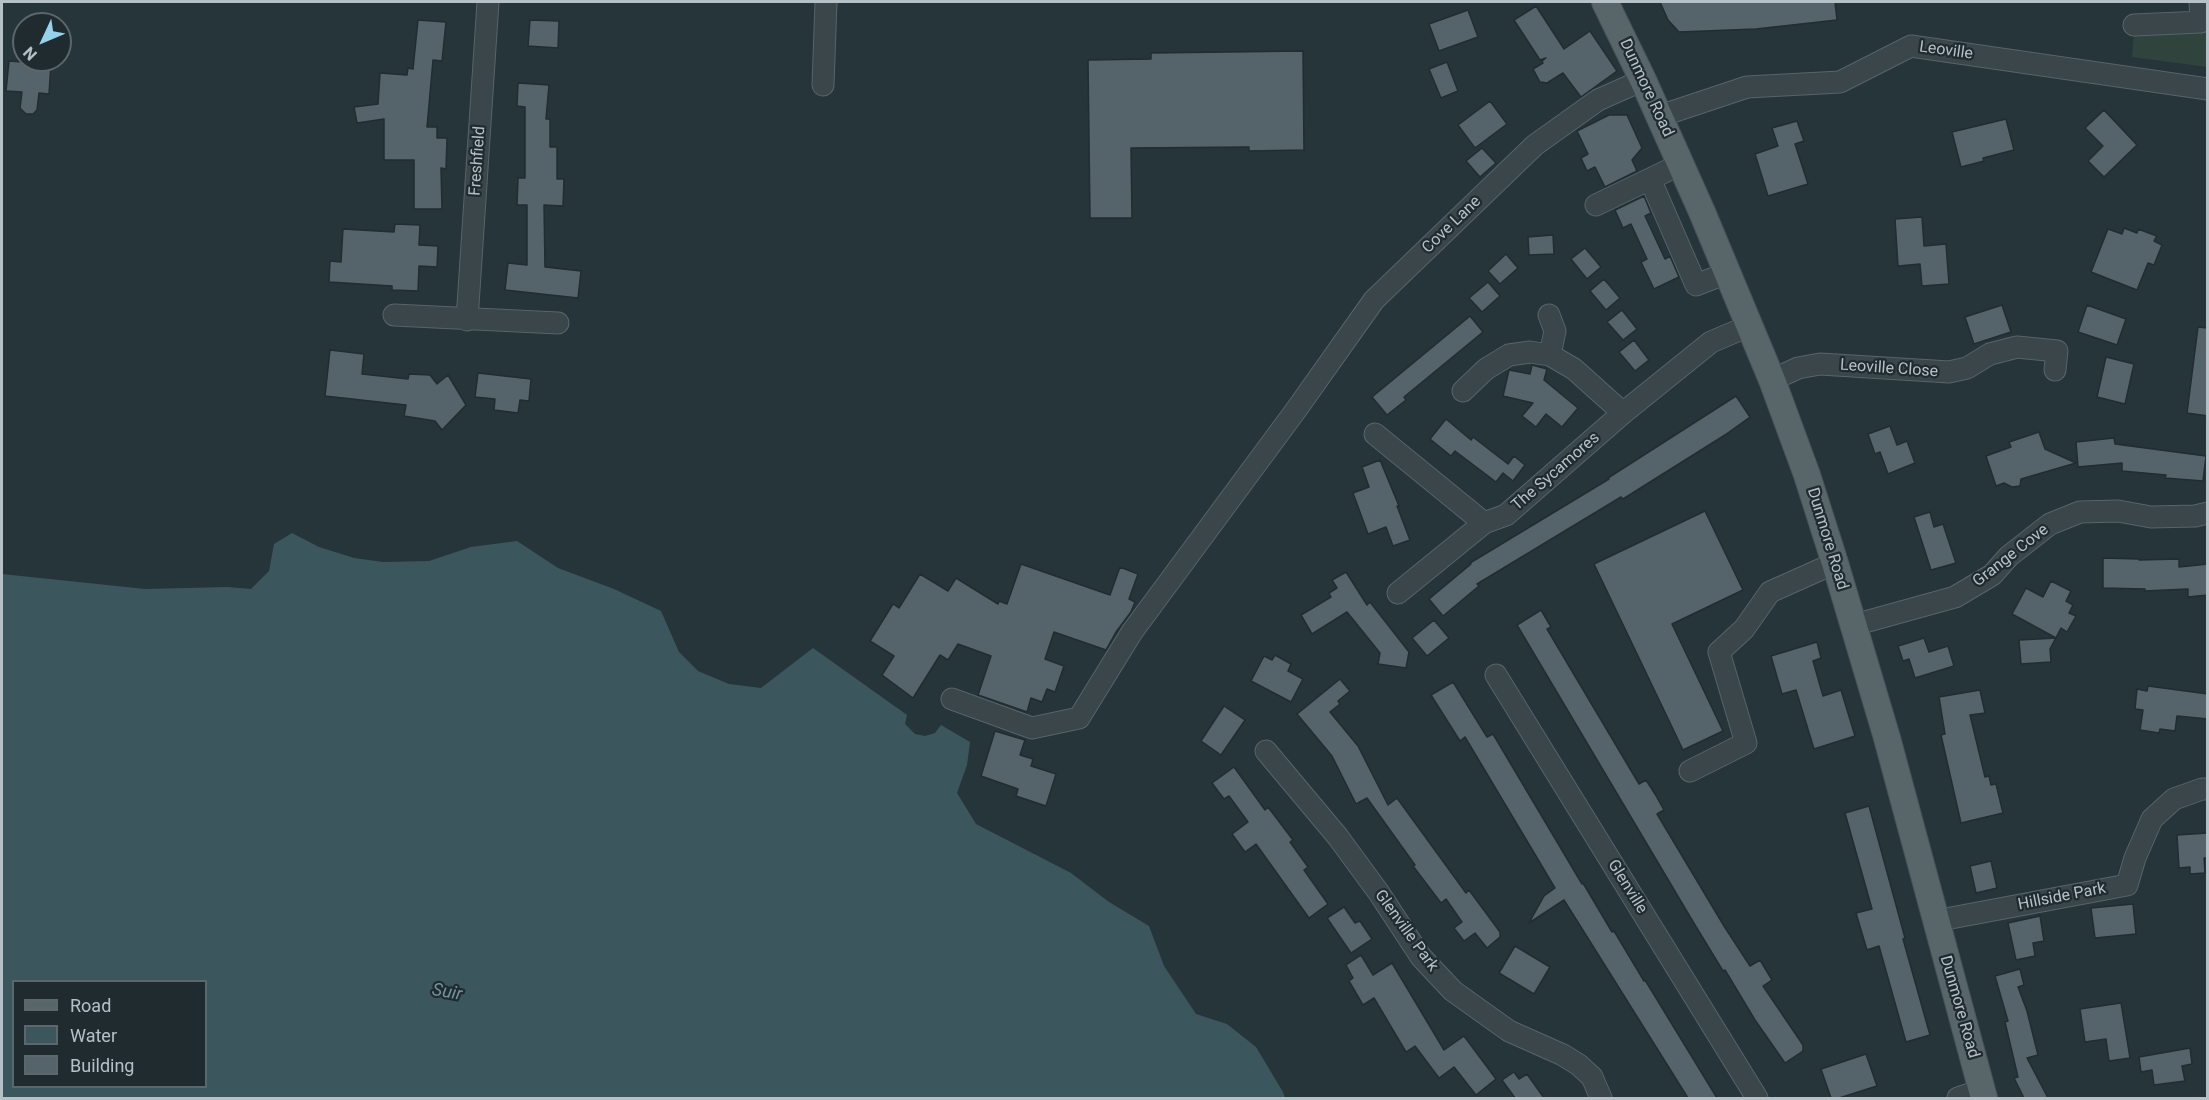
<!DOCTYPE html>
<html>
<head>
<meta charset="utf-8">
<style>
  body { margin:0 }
  #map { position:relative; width:2209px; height:1100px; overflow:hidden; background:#26353a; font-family:Roboto,sans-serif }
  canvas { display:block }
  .frame { position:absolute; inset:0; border:3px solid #b5c1c6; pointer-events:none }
  .legend { position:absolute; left:12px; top:980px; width:195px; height:108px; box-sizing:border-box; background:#1f2b2f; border:2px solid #5b676b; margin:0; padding:8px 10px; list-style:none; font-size:18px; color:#b5c1c6 }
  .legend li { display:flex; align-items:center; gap:12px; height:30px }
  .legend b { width:30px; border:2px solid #5b676b }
  .north { position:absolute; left:12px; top:12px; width:60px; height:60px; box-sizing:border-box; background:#1f2b2f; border:2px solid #5b676b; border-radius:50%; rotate:226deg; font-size:16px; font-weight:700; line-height:24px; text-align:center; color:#b5c1c6 }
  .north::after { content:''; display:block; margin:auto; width:21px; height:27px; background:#96d2ea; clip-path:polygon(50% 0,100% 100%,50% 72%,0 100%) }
</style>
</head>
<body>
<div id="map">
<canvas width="2209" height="1100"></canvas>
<div class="frame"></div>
<ul class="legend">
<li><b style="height:8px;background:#58666a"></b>Road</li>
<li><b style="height:16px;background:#3c565e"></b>Water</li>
<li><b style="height:16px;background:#54646a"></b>Building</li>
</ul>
<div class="north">N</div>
</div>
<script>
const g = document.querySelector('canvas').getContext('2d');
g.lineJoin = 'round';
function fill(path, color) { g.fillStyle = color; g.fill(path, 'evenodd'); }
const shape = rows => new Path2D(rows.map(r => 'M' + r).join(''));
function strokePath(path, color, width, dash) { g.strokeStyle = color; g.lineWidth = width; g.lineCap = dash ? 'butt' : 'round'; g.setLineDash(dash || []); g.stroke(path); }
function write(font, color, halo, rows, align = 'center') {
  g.font = font + ' Roboto,sans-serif'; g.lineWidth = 4.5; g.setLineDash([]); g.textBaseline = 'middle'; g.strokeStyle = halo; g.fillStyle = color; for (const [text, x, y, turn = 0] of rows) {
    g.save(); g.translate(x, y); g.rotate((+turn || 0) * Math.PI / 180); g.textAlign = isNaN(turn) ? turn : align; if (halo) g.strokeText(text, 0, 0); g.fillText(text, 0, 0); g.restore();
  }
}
fill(shape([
  [2207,30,2207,67,2132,57,2134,33]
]), '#30443d');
fill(shape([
  [292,533,319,547,354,558,383,562,429,561,471,547,517,541,558,568,614,589,661,611,679,652,698,671,729,684,761,688,813,648,907,715,905,724,915,734,925,736,935,733,941,725,970,742,967,765,957,793,976,824,1071,873,1109,902,1149,926,1164,966,1196,1014,1227,1024,1256,1047,1283,1092,1285,1098,2,1098,2,574,145,589,227,587,251,589,269,571,274,544],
  [14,982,206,982,206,1086,14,1086]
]), '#3c565e');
const building = shape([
  [1660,2,1835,2,1837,20,1756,29,1679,32,1668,20,1660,2],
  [1536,6,1564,49,1590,31,1617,71,1581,97,1563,73,1547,83,1540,82,1533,69,1543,63,1542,61,1546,58,1540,60,1514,20,1536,6],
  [1468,10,1478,37,1439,51,1429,24,1468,10],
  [418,20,446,22,442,61,433,60,427,127,437,127,437,138,447,138,446,169,441,168,442,209,414,209,414,160,384,160,384,119,357,123,354,107,378,104,380,73,407,75,408,68,413,69,418,20],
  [530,20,559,21,558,48,528,46,530,20],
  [1303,51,1304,150,1249,151,1249,147,1131,148,1132,218,1090,218,1088,60,1151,59,1151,53,1303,51],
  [9,61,51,64,49,94,39,93,37,110,33,114,26,114,20,108,22,92,6,91,9,61],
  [1447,62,1458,91,1441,98,1429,69,1447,62],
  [518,83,549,85,546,119,550,119,550,147,557,147,557,179,564,179,563,206,544,205,545,267,581,271,578,298,505,290,508,263,527,265,527,205,517,205,518,178,525,178,525,107,517,106,518,83],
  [1490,101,1507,124,1475,148,1458,125,1490,101],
  [2104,110,2137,145,2104,177,2088,161,2103,146,2085,128,2104,110],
  [1609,115,1627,115,1642,148,1632,160,1637,171,1605,187,1595,167,1587,171,1581,158,1588,154,1577,131,1609,115],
  [2006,119,2014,150,1983,158,1984,161,1961,167,1952,132,2006,119],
  [1797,121,1804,141,1795,144,1808,184,1768,196,1755,154,1778,146,1772,128,1797,121],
  [1482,148,1496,163,1480,177,1466,161,1482,148],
  [1644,196,1651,213,1645,216,1665,259,1670,256,1679,277,1654,289,1641,262,1647,259,1631,224,1623,228,1615,210,1644,196],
  [1922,217,1924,246,1946,244,1949,284,1922,286,1920,264,1898,266,1895,219,1922,217],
  [395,224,420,225,419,245,438,246,437,267,419,266,418,291,392,290,392,286,329,282,330,261,341,262,343,229,394,232,395,224],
  [2124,228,2137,233,2138,229,2157,236,2154,241,2162,245,2154,265,2148,263,2137,290,2091,272,2108,229,2122,234,2124,228],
  [1553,235,1554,254,1529,255,1528,237,1553,235],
  [1585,248,1601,267,1587,279,1571,259,1585,248],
  [1506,254,1518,268,1500,284,1488,271,1506,254],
  [1604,279,1620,298,1606,310,1590,291,1604,279],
  [1488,282,1500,296,1482,312,1469,298,1488,282],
  [2002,305,2011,332,1974,344,1965,317,2002,305],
  [2087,305,2126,319,2117,345,2078,332,2087,305],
  [1622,310,1637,329,1623,340,1607,322,1622,310],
  [1470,316,1483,332,1404,397,1406,400,1387,415,1372,397,1470,316],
  [2198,327,2208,328,2208,416,2187,413,2198,327],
  [1634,340,1649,360,1635,371,1619,352,1634,340],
  [330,350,364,354,362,374,408,379,409,374,430,375,437,384,448,375,466,405,442,430,435,421,404,416,406,405,325,396,330,350],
  [2106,357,2134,364,2125,404,2097,397,2106,357],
  [1532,365,1547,369,1544,380,1578,408,1562,427,1546,414,1536,427,1522,416,1533,403,1503,396,1509,370,1530,374,1532,365],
  [478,373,531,379,529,401,520,400,518,413,494,410,495,399,475,397,478,373],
  [1736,396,1750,417,1725,435,1623,499,1621,497,1477,584,1479,586,1443,616,1429,599,1471,564,1470,563,1609,479,1608,478,1736,396],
  [1446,419,1471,440,1473,437,1508,464,1514,456,1525,465,1513,481,1503,473,1496,482,1455,451,1451,456,1430,439,1446,419],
  [1890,426,1897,445,1907,441,1915,463,1888,474,1880,452,1875,454,1868,434,1890,426],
  [2039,432,2045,449,2076,463,2021,479,2020,486,2012,487,2004,483,1996,486,1986,456,2011,447,2009,442,2039,432],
  [2114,438,2115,444,2206,456,2203,481,2165,478,2166,475,2122,471,2122,463,2078,467,2076,442,2114,438],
  [1380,460,1399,506,1397,506,1410,540,1393,546,1386,527,1368,534,1353,493,1369,487,1362,467,1380,460],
  [1705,511,1743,590,1672,624,1723,731,1683,750,1594,564,1705,511],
  [1930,512,1934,527,1943,524,1956,563,1931,570,1914,517,1930,512],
  [2103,558,2139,559,2139,560,2179,559,2179,567,2208,564,2208,595,2188,597,2188,589,2145,591,2145,589,2103,588,2103,558],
  [1021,564,1110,595,1120,567,1138,574,1129,599,1135,602,1131,612,1116,632,1106,650,1054,632,1045,659,1064,666,1055,692,1047,689,1042,702,1031,698,1027,712,978,695,991,656,958,644,948,660,940,655,913,698,882,675,894,656,870,641,893,604,899,608,920,574,948,591,956,578,998,604,999,601,1007,604,1021,564],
  [1346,572,1367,605,1370,602,1409,652,1406,668,1378,664,1380,653,1347,612,1312,634,1301,615,1331,597,1329,593,1337,588,1332,580,1346,572],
  [2051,581,2071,591,2066,601,2073,605,2069,613,2076,616,2067,632,2061,628,2050,649,2051,662,2021,664,2019,640,2056,638,2012,614,2026,588,2043,597,2051,581],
  [1541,610,1551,627,1547,629,1639,784,1646,780,1655,794,1664,810,1657,814,1724,926,1750,966,1760,960,1772,980,1763,986,1803,1045,1803,1051,1785,1063,1755,1020,1725,970,1723,971,1695,925,1517,625,1541,610],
  [1434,620,1449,638,1427,656,1412,638,1434,620],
  [1924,638,1929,652,1948,646,1954,666,1915,678,1909,659,1903,661,1898,646,1924,638],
  [1817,642,1821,658,1813,661,1823,696,1841,690,1855,736,1814,749,1796,690,1782,694,1771,656,1817,642],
  [1275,655,1291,664,1288,671,1303,679,1291,702,1251,681,1264,656,1272,660,1275,655],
  [1340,679,1350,691,1338,701,1340,704,1330,712,1358,746,1388,805,1397,798,1466,893,1469,890,1500,932,1500,937,1487,948,1475,933,1464,941,1454,928,1462,922,1446,899,1441,903,1413,866,1415,865,1367,798,1356,804,1332,756,1297,714,1340,679],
  [1453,682,1487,737,1493,734,1582,884,1583,883,1612,932,1614,931,1644,981,1645,980,1717,1098,1688,1098,1564,900,1529,923,1544,896,1555,888,1465,737,1460,741,1431,695,1453,682],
  [2148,686,2208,694,2208,719,2177,716,2175,731,2160,729,2159,733,2140,730,2143,710,2135,709,2137,689,2147,691,2148,686],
  [1980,690,1985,713,1970,715,1985,777,1989,776,1991,785,1996,784,2003,813,1961,823,1941,735,1945,734,1939,697,1980,690],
  [1224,706,1245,720,1221,755,1201,741,1224,706],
  [995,731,1025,740,1020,755,1033,759,1031,766,1056,774,1046,806,1016,796,1018,789,981,776,995,731],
  [1234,767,1265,810,1268,807,1293,840,1290,842,1308,867,1304,870,1328,904,1309,918,1256,844,1245,852,1232,834,1248,822,1229,796,1224,799,1212,783,1234,767],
  [1869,806,1905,938,1903,939,1930,1035,1906,1042,1879,946,1867,950,1856,913,1872,909,1845,813,1869,806],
  [2208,833,2208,858,2204,858,2205,873,2190,874,2190,867,2179,868,2177,835,2208,833],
  [1991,861,1997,888,1976,893,1970,866,1991,861],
  [2133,904,2136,934,2095,938,2091,908,2133,904],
  [1344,907,1355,923,1360,921,1372,939,1351,953,1327,918,1344,907],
  [2040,916,2044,941,2033,943,2035,956,2016,960,2008,923,2040,916],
  [1515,946,1550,967,1534,994,1499,973,1515,946],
  [1361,955,1373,975,1392,963,1444,1050,1464,1036,1496,1079,1476,1095,1454,1067,1439,1078,1415,1046,1406,1052,1374,998,1363,1005,1349,981,1353,978,1346,965,1361,955],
  [2020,969,2024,985,2018,987,2027,1011,2038,1055,2027,1058,2048,1098,2024,1098,2014,1078,2018,1077,2005,1022,2008,1021,1995,976,2020,969],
  [2121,1003,2130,1058,2109,1061,2106,1039,2085,1042,2080,1009,2121,1003],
  [2190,1048,2192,1064,2182,1066,2185,1081,2154,1085,2152,1070,2141,1072,2139,1057,2190,1048],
  [1866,1054,1877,1086,1839,1098,1831,1098,1821,1069,1866,1054],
  [1514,1072,1519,1079,1527,1074,1544,1098,1515,1098,1502,1080,1514,1072]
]);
fill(building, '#54646a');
strokePath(building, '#212d31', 1.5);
const minor = shape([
  [2134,25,2201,22,2200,2],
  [823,85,826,2],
  [1660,116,1747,87,1840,82,1911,46,2208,89],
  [1681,164,1650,179,1696,285,1727,273],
  [1596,205,1650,179],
  [394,315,558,323],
  [1549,315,1555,331,1550,355],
  [467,320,488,2],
  [1772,380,1798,368,1820,364,1949,372,1967,368,1990,354,2017,347,2057,351,2055,370],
  [1463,391,1486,369,1509,355,1530,352,1550,355,1574,369,1623,413],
  [1375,434,1484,523],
  [1398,593,1484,523,1506,515,1623,413,1711,342,1749,326],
  [1854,625,1955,597,1992,575,2009,556,2050,524,2080,512,2118,511,2151,517,2195,516,2208,513],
  [1496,675,1757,1098],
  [952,699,1032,728,1079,718,1132,632,1296,410,1374,300,1535,145,1598,100,1643,80],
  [1266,751,1338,837,1379,893,1421,957,1453,991,1509,1031,1563,1055,1579,1065,1592,1077,1601,1098],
  [1690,771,1746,743,1719,652,1744,629,1770,592,1835,563],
  [1935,921,2127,885,2135,858,2152,819,2174,799,2202,789,2208,789],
  [1958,1098,1982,1090]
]);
const major = shape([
  [1605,2,1643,80,1702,212,1772,380,1807,475,1835,563,1887,738,1984,1098]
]);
strokePath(minor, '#586468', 23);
strokePath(major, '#465256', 28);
strokePath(minor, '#3a464a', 21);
strokePath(major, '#58666a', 26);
write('16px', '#b5c1c6', '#1f2b2f', [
  ["Leoville",1946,51,8],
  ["Dunmore Road",1646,88,65],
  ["Freshfield",478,161,-86],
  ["Cove Lane",1452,225,-44],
  ["Leoville Close",1889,369,4],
  ["The Sycamores",1556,472,-41],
  ["Dunmore Road",1827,539,73],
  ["Grange Cove",2011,556,-38],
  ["Glenville",1627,887,58],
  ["Hillside Park",2062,897,-11],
  ["Glenville Park",1406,931,54],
  ["Dunmore Road",1959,1007,74]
]);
write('italic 18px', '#7395a0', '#1f2b2f', [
  ["Suir",447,993,10]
]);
</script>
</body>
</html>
